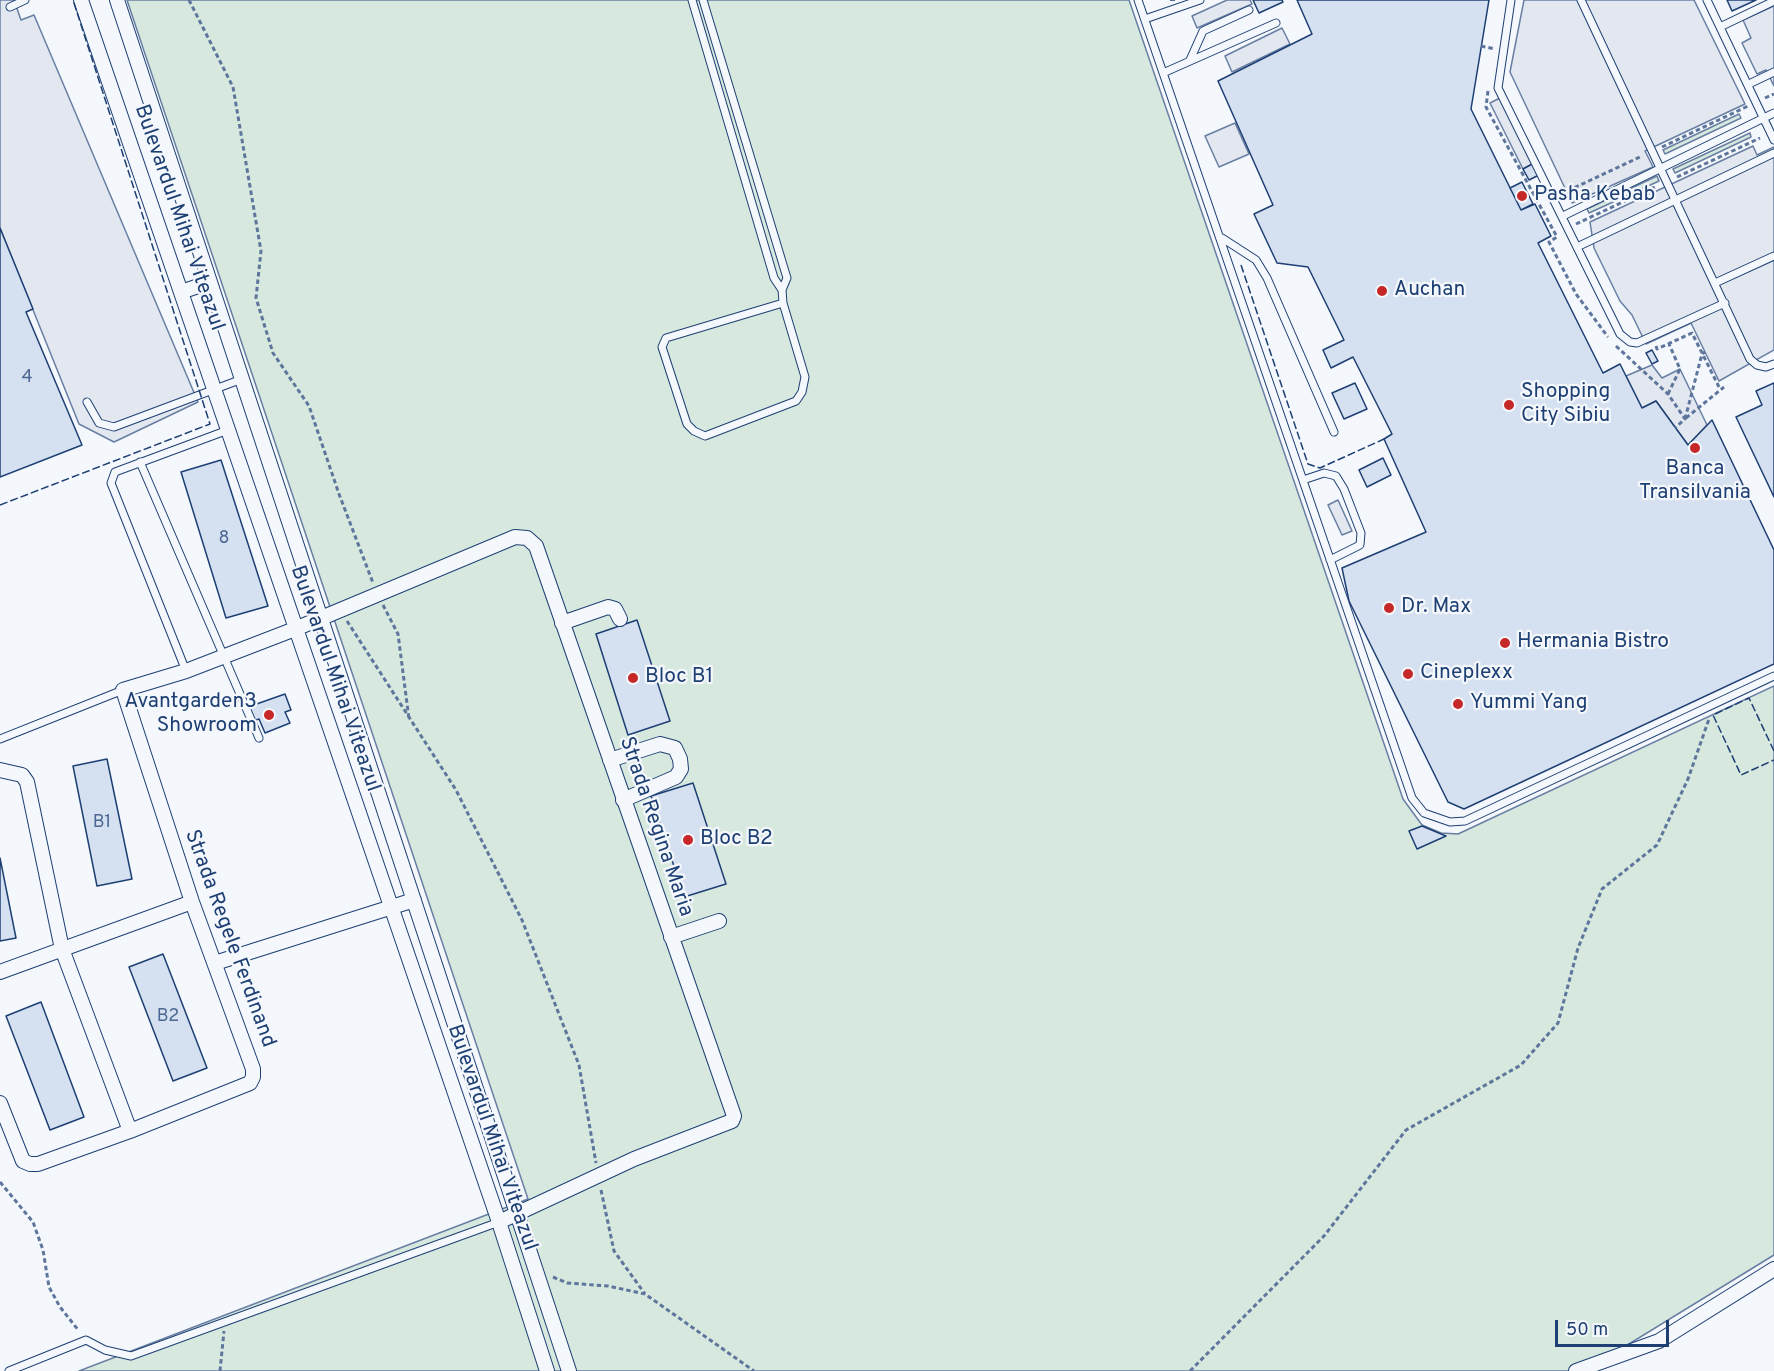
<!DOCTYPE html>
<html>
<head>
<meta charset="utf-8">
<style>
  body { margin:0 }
  #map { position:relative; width:1774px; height:1371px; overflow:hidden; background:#f4f7fb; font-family:Overpass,sans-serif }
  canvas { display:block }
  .scale { position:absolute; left:1555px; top:1320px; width:114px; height:27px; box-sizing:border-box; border:3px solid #1d3f73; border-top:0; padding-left:8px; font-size:18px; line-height:21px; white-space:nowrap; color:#1d3f73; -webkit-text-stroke:4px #f4f7fb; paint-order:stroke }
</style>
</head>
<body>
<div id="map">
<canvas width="1774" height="1371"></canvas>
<div class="scale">50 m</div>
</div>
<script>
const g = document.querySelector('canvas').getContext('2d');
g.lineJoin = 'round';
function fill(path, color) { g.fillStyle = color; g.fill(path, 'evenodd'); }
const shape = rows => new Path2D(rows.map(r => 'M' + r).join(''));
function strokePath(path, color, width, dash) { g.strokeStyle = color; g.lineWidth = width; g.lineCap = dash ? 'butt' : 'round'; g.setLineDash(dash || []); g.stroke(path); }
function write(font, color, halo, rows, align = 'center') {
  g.font = font + ' Overpass,sans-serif'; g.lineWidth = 4.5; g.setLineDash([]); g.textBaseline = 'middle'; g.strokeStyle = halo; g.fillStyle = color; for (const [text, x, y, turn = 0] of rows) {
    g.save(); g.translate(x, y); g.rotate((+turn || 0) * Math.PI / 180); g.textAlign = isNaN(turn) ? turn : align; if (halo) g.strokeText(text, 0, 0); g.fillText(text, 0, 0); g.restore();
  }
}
const green = shape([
  [127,0,1129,0,1403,799,1422,825,1441,833,1458,834,1774,686,1774,1255,1585,1371,79,1371,528,1199,127,0],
  [1739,114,1741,118,1665,154,1663,150,1739,114],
  [1750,133,1751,137,1675,173,1673,169,1750,133],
  [1657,176,1659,181,1589,213,1587,209,1657,176]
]);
fill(green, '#d7e8df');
strokePath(green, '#687fa3', 1.5);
const parking = shape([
  [0,0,14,0,21,20,34,15,198,402,114,442,79,424,0,228,0,0],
  [1227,0,1250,0,1252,4,1197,28,1192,16,1227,0],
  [1524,0,1694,0,1745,104,1645,151,1653,167,1572,203,1510,72,1524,0],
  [1774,6,1774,86,1766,70,1757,74,1742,43,1751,38,1743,20,1774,6],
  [1282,28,1290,44,1232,72,1225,56,1282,28],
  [1500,98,1534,163,1523,169,1490,103,1500,98],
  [1235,123,1249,154,1219,167,1205,136,1235,123],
  [1753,146,1757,155,1774,147,1774,350,1719,381,1691,323,1646,344,1632,315,1620,301,1594,248,1590,222,1753,146],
  [1652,365,1662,378,1680,369,1707,425,1688,445,1656,401,1642,408,1626,376,1652,365],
  [1338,500,1352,531,1342,535,1328,505,1338,500]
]);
fill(parking, '#e3e8f0');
strokePath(parking, '#687fa3', 1.5);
const building = shape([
  [1253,0,1282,0,1283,2,1259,13,1253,0],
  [1297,0,1489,0,1471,109,1521,210,1535,204,1551,236,1538,243,1603,373,1620,364,1642,408,1656,401,1688,445,1712,420,1774,550,1774,664,1464,809,1448,802,1349,601,1342,568,1426,532,1384,439,1392,434,1353,357,1331,368,1323,350,1344,340,1308,267,1277,263,1254,214,1273,205,1218,81,1312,34,1297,0],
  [1727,0,1756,0,1732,11,1727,0],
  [1534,163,1539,175,1529,180,1523,169,1534,163],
  [1522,182,1533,204,1521,210,1510,188,1522,182],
  [0,228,33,309,26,312,82,445,0,477,0,228],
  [1652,350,1658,361,1652,364,1646,353,1652,350],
  [1355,383,1367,409,1344,419,1332,393,1355,383],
  [1774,383,1774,497,1736,417,1762,405,1756,391,1774,383],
  [1383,458,1391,475,1367,487,1359,470,1383,458],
  [221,460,268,606,226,618,181,472,221,460],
  [637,620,670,721,628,735,596,634,637,620],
  [285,694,291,710,285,712,290,723,265,733,259,719,253,721,248,707,285,694],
  [107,759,132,879,97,886,73,766,107,759],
  [693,783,726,884,684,897,651,796,693,783],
  [1422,826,1446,836,1417,849,1409,831,1422,826],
  [0,858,16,938,0,941,0,858],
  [163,954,207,1068,173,1081,129,967,163,954],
  [41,1002,84,1117,50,1130,6,1016,41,1002]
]);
fill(building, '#d5e0f0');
strokePath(building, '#1d3f73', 1.5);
const service = shape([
  [692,0,774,278,782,290,783,303,805,377,802,392,796,401,705,436,694,431,687,424,662,347,666,338,783,303],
  [703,0,787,278,782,290],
  [1138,0,1412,798,1424,813,1450,822,1465,821,1774,676],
  [1511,0,1498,88,1620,334,1630,342,1637,343,1725,303],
  [1581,0,1750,359,1757,365,1766,367,1774,364],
  [1707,0,1774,140],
  [10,7,25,0],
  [1145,19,1200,0],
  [1720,27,1774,1],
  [1190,60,1203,31,1249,10],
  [1163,73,1276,23],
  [1749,84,1774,72],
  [1563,216,1774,113],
  [1222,238,1256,260,1267,278,1334,432],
  [1577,247,1774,153],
  [1715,283,1774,256],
  [87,402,99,423,114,427,242,379],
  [140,462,259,738],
  [1303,480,1324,473,1336,476,1344,489,1361,533,1360,545,1330,560],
  [186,671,111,483,115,472,228,430],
  [0,739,123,690],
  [9,1371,86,1340,105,1350,131,1356,499,1222]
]);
const minor = shape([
  [81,0,499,1222,547,1371],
  [117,0,569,1371],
  [181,292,210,282],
  [562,623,608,607,615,609,620,619],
  [610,760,660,744,675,748,680,759,681,769,676,777,623,800],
  [0,770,22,775,27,782,62,949,130,1131],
  [671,937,719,921],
  [215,963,414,900],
  [0,972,192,902],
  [0,1103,23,1161,30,1164,38,1164,130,1131,250,1083,253,1077,253,1069,192,902,123,690,186,671,295,629,515,537,527,538,536,546,734,1116,732,1121,634,1159,499,1222],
  [1576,1371,1659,1341,1774,1269]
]);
strokePath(service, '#1d3f73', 9);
strokePath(minor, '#1d3f73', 16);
strokePath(shape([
  [189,0,233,87,261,251,256,298,273,353,309,406,339,494,373,583],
  [1481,46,1495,49],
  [1488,91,1486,107,1557,237,1549,242,1576,294,1608,337],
  [1765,98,1774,94],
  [1662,147,1748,106],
  [1677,177,1760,138],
  [1561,194,1642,156],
  [1576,224,1657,186],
  [1616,346,1668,394,1685,419,1675,428],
  [1656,346,1657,349,1692,333,1720,389],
  [1668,394,1680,369,1669,344],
  [1686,418,1724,387],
  [1685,419,1702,354,1705,352],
  [383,605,398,634,409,719],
  [347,621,456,790,522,920,579,1065,596,1163],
  [0,1182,33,1222,43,1250,49,1287,60,1307,79,1331],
  [601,1190,614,1251,645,1294],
  [553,1277,567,1283,608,1286,645,1294,754,1371],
  [220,1371,224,1331],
  [1190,1371,1324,1236,1406,1130,1521,1065,1558,1023,1578,948,1602,889,1657,845,1688,779,1709,719]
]), '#5e769c', 3, [4.5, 3]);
strokePath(service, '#f4f7fb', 7);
strokePath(minor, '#f4f7fb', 14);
strokePath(shape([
  [1170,0,1175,0],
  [1241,265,1308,464,1320,468,1384,439],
  [0,505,210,424,73,0],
  [1774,751,1749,698,1713,715,1741,775,1774,760]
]), '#1d3f73', 1.5, [8, 3]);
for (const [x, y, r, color] of [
  [1522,196,6,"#c62828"],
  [1382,291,6,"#c62828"],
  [1509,405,6,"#c62828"],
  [1695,448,6,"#c62828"],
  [1389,608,6,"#c62828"],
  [1505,643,6,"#c62828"],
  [1408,674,6,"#c62828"],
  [633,678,6,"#c62828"],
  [1458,704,6,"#c62828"],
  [269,715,6,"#c62828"],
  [688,840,6,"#c62828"]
]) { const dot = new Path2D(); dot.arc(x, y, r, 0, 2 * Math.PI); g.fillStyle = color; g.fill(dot); strokePath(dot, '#f4f7fb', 2); }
write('18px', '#4b6792', null, [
  ["4",27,378],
  ["8",224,539],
  ["B1",102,823],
  ["B2",168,1017]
]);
write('21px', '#1d3f73', '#f4f7fb', [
  ["Pasha Kebab",1534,196],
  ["Auchan",1394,291],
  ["Shopping",1521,393],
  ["City Sibiu",1521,417],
  ["Banca",1695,470,"center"],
  ["Transilvania",1695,494,"center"],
  ["Dr. Max",1401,608],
  ["Hermania Bistro",1517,643],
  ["Cineplexx",1420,674],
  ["Bloc B1",645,678],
  ["Avantgarden3",257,703,"right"],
  ["Showroom",257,727,"right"],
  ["Yummi Yang",1470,704],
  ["Bloc B2",700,840]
], 'left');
write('21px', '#1d3f73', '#f4f7fb', [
  ["Bulevardul Mihai Viteazul",178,218,71],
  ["Bulevardul Mihai Viteazul",334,679,71],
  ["Strada Regina Maria",655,827,71],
  ["Strada Regele Ferdinand",229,939,70],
  ["Bulevardul Mihai Viteazul",491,1138,71]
]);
</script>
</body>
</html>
